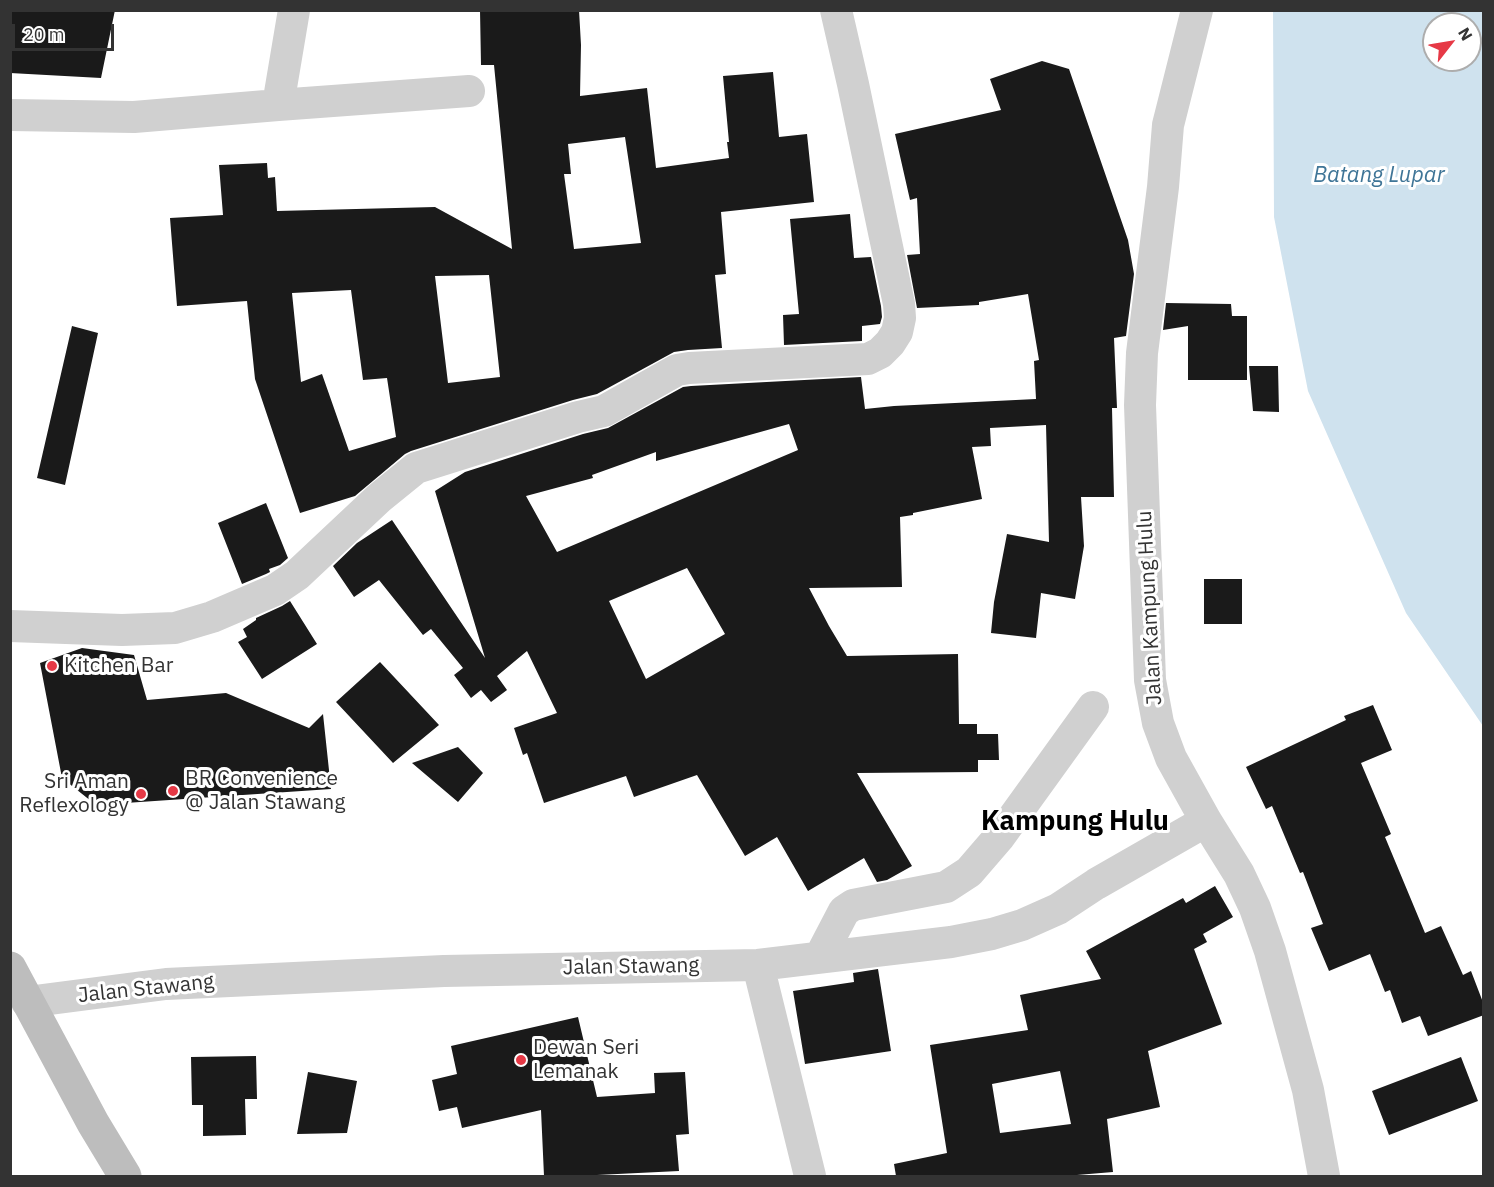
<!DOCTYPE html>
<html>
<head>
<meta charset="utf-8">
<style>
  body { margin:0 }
  #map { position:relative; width:1494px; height:1187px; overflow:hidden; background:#fff; font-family:"IBM Plex Sans",sans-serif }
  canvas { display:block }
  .frame { position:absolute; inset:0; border:12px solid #333; pointer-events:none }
  .north { position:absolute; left:1422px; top:12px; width:60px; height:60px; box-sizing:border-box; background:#fff; border:2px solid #adadad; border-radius:50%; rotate:59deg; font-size:16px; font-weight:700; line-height:24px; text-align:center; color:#333 }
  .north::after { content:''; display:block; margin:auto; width:21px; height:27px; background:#e63946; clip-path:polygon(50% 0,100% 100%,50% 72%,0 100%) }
  .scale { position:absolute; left:12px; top:24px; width:102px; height:27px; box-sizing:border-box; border:3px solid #333; border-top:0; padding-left:8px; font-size:18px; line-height:21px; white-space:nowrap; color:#333; -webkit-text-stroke:4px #fff; paint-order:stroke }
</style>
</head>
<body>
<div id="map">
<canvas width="1494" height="1187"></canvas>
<div class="frame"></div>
<div class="north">N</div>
<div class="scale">20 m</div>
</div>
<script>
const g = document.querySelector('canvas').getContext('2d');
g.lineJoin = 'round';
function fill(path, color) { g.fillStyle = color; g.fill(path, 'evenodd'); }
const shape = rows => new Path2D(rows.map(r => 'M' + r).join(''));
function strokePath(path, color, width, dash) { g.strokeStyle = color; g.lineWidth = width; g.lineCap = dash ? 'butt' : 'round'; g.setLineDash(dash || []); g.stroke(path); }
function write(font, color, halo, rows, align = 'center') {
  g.font = font + ' "IBM Plex Sans",sans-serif'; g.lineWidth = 6; g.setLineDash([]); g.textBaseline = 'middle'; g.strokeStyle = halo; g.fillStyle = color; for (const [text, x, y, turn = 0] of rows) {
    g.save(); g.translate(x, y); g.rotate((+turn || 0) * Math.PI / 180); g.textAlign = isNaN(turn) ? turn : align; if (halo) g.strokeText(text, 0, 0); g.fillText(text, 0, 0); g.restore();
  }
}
fill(shape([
  [1273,11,1483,11,1483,726,1406,613,1308,391,1274,217],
  [1434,24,1470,24,1470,60,1434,60]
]), '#cfe2ee');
fill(shape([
  [10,10,115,10,101,78,10,73],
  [480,10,579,10,581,45,580,96,647,88,656,168,729,158,727,142,729,142,723,76,773,72,779,137,807,134,814,202,721,212,726,274,715,275,722,348,688,350,674,352,597,394,573,400,411,451,405,454,355,496,300,513,255,379,247,301,177,306,170,218,223,215,219,165,267,163,268,178,275,177,277,211,435,207,512,249,494,65,481,65],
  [625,137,641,243,574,249,564,174,571,174,568,144],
  [489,275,500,377,448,383,435,276],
  [351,290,363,380,387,378,396,437,349,451,322,374,301,382,292,293],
  [1042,61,1069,69,1128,240,1134,274,1126,336,1114,338,1117,408,1112,408,1114,497,1081,497,1084,546,1075,599,1041,593,1036,638,991,633,994,602,1007,534,1049,542,1046,425,990,428,991,446,972,447,982,499,913,513,913,515,900,517,902,587,809,588,829,626,847,656,958,654,959,724,977,724,977,734,998,734,999,760,978,760,978,772,857,773,912,866,887,880,877,882,864,858,808,891,777,837,745,856,697,775,634,797,626,776,544,803,527,753,523,755,514,728,557,713,527,651,497,676,507,690,491,702,481,690,471,698,454,675,463,668,431,629,423,635,379,580,354,597,333,566,357,543,392,520,485,658,435,491,465,472,583,434,608,428,683,387,691,386,861,377,865,409,894,406,1036,399,1034,361,1039,360,1028,294,979,302,979,305,917,308,907,255,920,254,917,198,910,200,895,134,1001,110,990,79],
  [789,424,798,450,557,552,526,496,593,478,592,475,656,452,656,461],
  [687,568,725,634,646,679,609,601],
  [850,214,854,258,871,257,881,306,882,317,880,324,862,326,862,341,784,345,783,315,799,314,790,219],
  [1166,303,1231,304,1232,316,1247,316,1247,380,1188,380,1188,326,1163,330],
  [72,326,98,333,65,485,37,478],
  [1249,366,1278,366,1279,412,1253,411],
  [266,503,288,558,280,565,269,569,270,572,266,574,242,584,218,523],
  [1204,579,1242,579,1242,624,1204,624],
  [290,601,317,644,262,679,238,642,247,637,243,629,256,620,256,618,282,606],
  [82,648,134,655,147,700,226,693,309,728,323,714,331,789,96,805,62,778,40,663],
  [380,662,439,725,393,763,336,702],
  [1373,705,1392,750,1361,763,1391,834,1385,837,1425,933,1441,926,1463,975,1471,971,1484,1005,1484,1015,1428,1036,1420,1016,1402,1023,1390,990,1385,992,1370,954,1329,971,1311,928,1323,924,1303,872,1300,873,1272,806,1266,809,1246,767,1346,720,1344,716],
  [458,747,483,773,458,802,412,763],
  [1215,886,1233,917,1203,934,1207,942,1194,949,1222,1024,1148,1051,1160,1107,1107,1119,1113,1172,1065,1176,896,1176,894,1164,947,1153,930,1045,1028,1030,1020,995,1101,979,1086,951,1183,898,1186,903],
  [1060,1071,1071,1124,1000,1133,992,1084],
  [878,969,891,1051,805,1064,793,991,854,982,853,973],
  [578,1017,597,1097,655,1093,654,1073,685,1072,689,1134,676,1135,679,1171,597,1175,597,1176,544,1176,541,1110,462,1128,457,1107,439,1111,432,1080,457,1074,451,1046],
  [256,1056,257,1099,245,1099,246,1135,203,1136,203,1105,192,1105,191,1057],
  [1461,1057,1478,1101,1389,1135,1372,1091],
  [308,1072,357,1081,347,1133,297,1134]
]), '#1a1a1a');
strokePath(shape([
  [1197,10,1168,125,1163,187,1142,353,1140,405,1150,680,1158,723,1171,758,1206,821,1239,874,1255,908,1270,951,1308,1090,1324,1176],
  [278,105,294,10],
  [10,115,134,117,278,105,469,91],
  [10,626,122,630,175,628,212,617,275,590,297,575,379,498,416,468,578,417,604,411,677,370,689,368,868,359,880,353,890,343,897,332,900,318,899,304,853,84,836,10],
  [820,957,844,911,853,905,946,887,969,872,1000,836,1093,707],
  [758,965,810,1176],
  [27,1002,166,984,444,971,758,965,951,942,992,934,1022,925,1058,909,1096,884,1206,821]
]), '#d0d0d0', 32);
strokePath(shape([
  [10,968,93,1123,125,1176]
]), '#bdbdbd', 33);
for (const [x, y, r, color] of [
  [52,666,6,"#e63946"],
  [173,791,6,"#e63946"],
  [141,794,6,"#e63946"],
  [521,1060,6,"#e63946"]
]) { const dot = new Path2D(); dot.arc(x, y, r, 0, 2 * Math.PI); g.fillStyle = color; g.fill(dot); strokePath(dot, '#fff', 2); }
write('21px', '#333', '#fff', [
  ["Jalan Kampung Hulu",1150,608,-93],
  ["Jalan Stawang",631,967,-1],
  ["Jalan Stawang",146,989,-6]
]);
write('21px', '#333', '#fff', [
  ["Kitchen Bar",64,666],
  ["BR Convenience",185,779],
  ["@ Jalan Stawang",185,803],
  ["Sri Aman",129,782,"right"],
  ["Reflexology",129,806,"right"],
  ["Dewan Seri",533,1048],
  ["Lemanak",533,1072]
], 'left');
write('italic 22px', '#3f7597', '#fff', [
  ["Batang Lupar",1379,176]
]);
write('bold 27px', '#000', '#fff', [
  ["Kampung Hulu",1075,822]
]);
</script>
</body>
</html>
